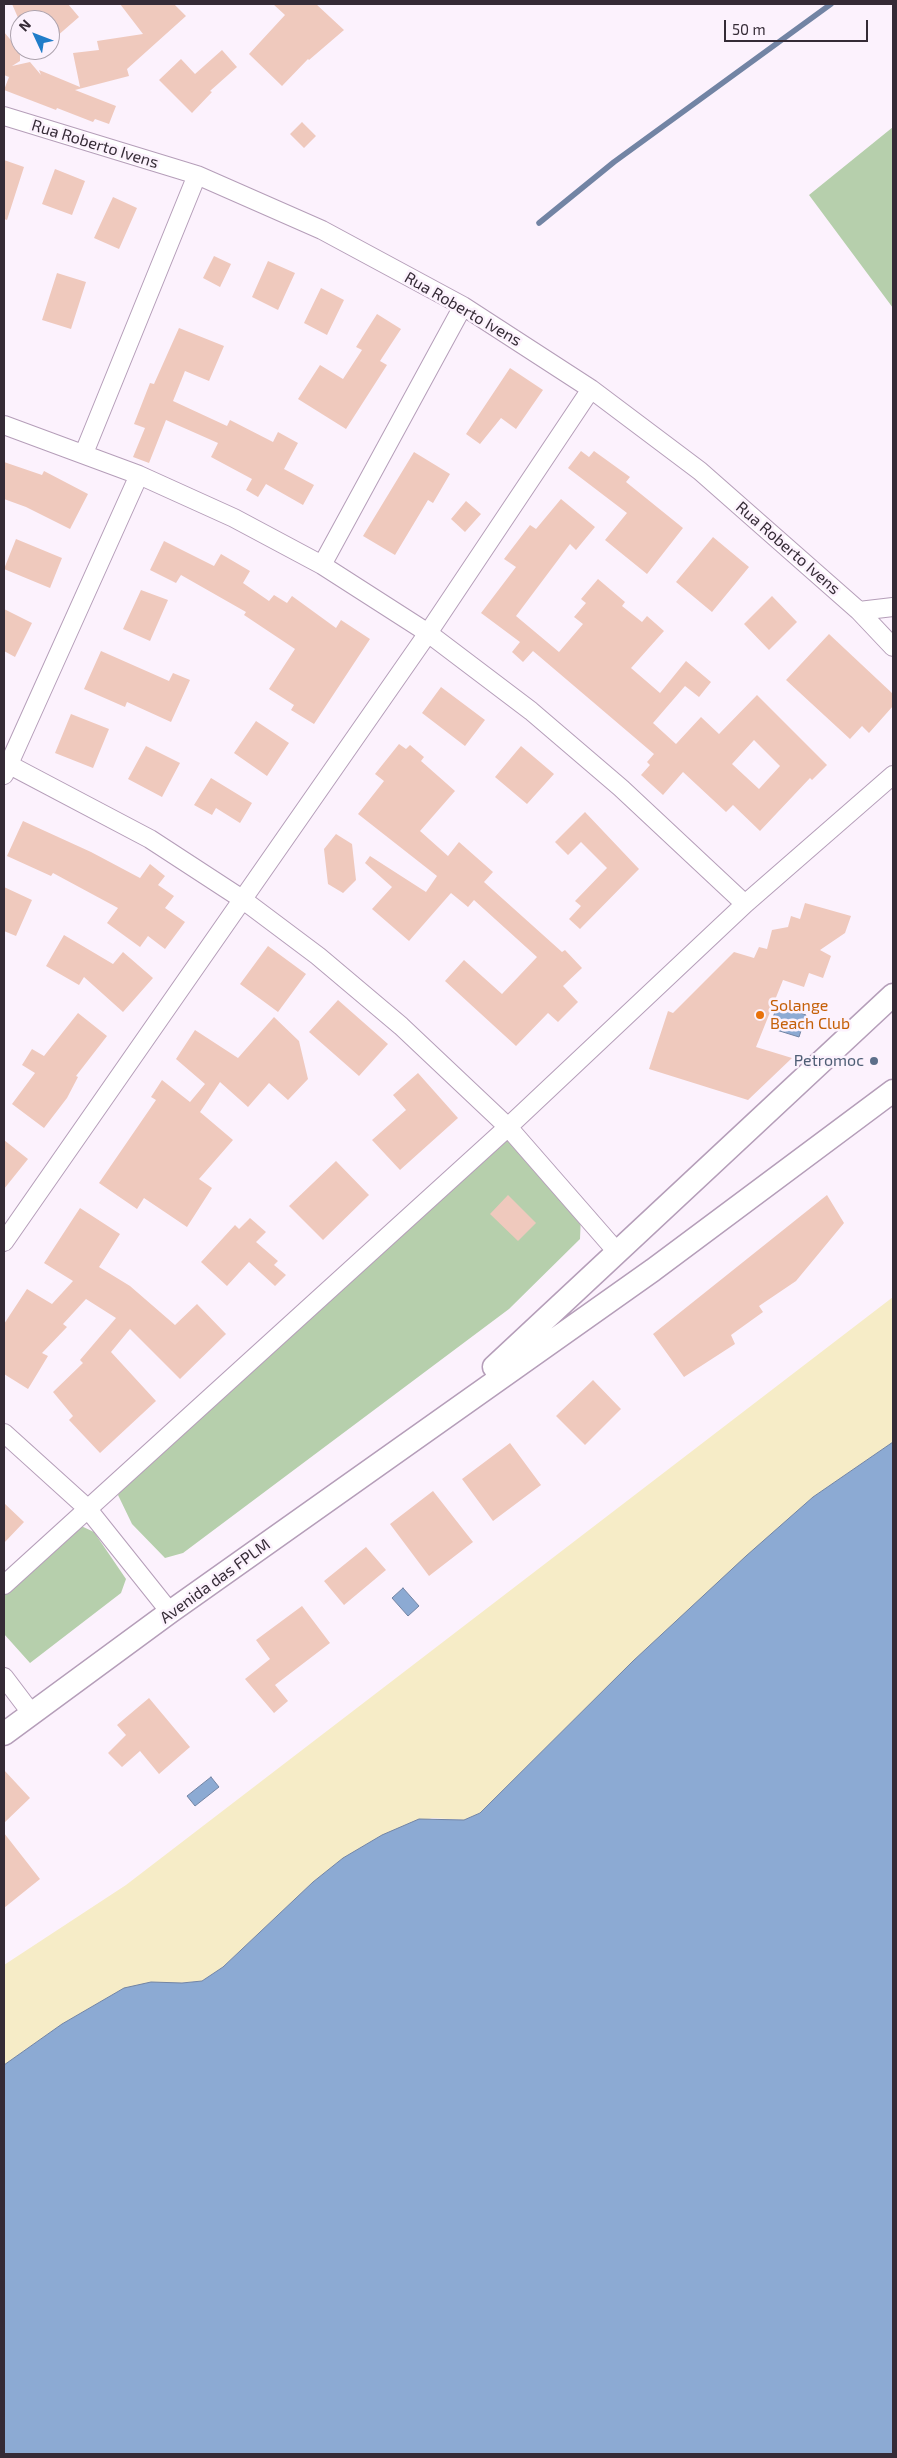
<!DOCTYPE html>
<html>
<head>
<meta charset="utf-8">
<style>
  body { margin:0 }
  #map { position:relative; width:897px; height:2458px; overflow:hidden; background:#fcf2fd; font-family:"Exo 2",sans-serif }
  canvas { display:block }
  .frame { position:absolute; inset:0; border:5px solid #352b36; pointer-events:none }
  .north { position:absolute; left:10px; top:10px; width:50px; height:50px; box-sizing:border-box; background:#fcf2fd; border:1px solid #aca2ad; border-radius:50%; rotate:313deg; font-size:14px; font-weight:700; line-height:20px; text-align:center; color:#352b36 }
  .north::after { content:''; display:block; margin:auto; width:18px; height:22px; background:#207dc9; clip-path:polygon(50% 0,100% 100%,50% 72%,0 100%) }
  .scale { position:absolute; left:724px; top:20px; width:144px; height:22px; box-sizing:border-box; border:2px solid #352b36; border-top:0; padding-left:6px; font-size:15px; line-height:18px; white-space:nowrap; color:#352b36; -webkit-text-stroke:4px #fcf2fd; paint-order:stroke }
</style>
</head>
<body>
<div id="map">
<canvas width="897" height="2458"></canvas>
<div class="frame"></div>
<div class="north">N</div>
<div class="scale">50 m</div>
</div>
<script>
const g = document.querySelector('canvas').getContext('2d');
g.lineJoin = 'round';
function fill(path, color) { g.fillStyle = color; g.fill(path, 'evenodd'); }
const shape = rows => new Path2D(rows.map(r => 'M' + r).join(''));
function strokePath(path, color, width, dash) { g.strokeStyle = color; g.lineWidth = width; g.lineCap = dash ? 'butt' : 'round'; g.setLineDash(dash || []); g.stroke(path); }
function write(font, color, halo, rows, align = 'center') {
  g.font = font + ' "Exo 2",sans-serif'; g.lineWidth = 5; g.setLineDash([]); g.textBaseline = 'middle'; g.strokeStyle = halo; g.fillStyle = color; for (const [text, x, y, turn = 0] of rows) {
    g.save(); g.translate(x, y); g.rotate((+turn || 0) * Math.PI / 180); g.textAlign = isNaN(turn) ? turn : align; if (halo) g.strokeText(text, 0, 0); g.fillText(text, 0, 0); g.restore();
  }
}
fill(shape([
  [893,127,893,308,809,195],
  [501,1139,520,1144,581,1215,580,1239,509,1309,183,1553,165,1558,132,1524,118,1495,132,1476],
  [79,1525,94,1532,126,1579,121,1593,30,1663,4,1634,4,1592]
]), '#b6cfac');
fill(shape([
  [893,1297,893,1442,813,1497,633,1661,480,1813,464,1820,432,1818,382,1835,343,1858,313,1882,223,1967,202,1981,124,1988,62,2024,4,2065,4,1965,126,1885]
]), '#f6ecc7');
const water = shape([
  [777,1005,806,1015,799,1037,770,1028,777,1005],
  [893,1442,893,2454,4,2454,4,2065,62,2024,124,1988,151,1982,182,1983,202,1981,223,1967,313,1882,343,1858,382,1835,419,1819,464,1820,480,1813,633,1661,746,1556,813,1497,893,1442],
  [403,1588,419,1606,408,1616,392,1598,403,1588],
  [211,1777,219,1787,195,1806,187,1796,211,1777]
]);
fill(water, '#8caad3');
strokePath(water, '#7284a4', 1);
strokePath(shape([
  [539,223,614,162,831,4]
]), '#7284a4', 5.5);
fill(shape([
  [12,4,68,4,79,17,56,37,50,28,50,20,19,20],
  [120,4,174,4,186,16,127,69,129,76,75,90,116,106,109,124,95,119,93,122,57,108,56,110,4,90,9,77,4,75,4,32,20,51,20,61,12,66,30,62,41,75,39,70,80,87,73,53,99,50,97,41,143,34],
  [273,4,316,4,344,30,309,60,308,59,282,86,249,54,285,15],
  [222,50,237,67,210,91,212,92,192,113,159,80,181,59,195,74],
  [302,122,316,136,304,148,290,134],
  [4,160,24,167,7,220,4,219],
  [55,169,85,181,72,215,42,204],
  [113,197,137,208,119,249,94,238],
  [214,256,231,264,220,287,203,278],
  [268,261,295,273,278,310,252,297],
  [57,273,86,282,71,329,42,320],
  [321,288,344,300,327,335,304,323],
  [377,314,401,329,380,361,387,365,346,429,298,399,320,365,343,379,362,350,356,347],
  [179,328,224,346,209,381,185,371,173,401,227,426,230,420,273,442,278,432,298,443,284,469,314,485,303,505,266,484,258,497,246,490,252,479,211,457,218,443,166,420,149,463,133,457,145,428,134,424,150,383,154,384],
  [510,368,543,390,516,429,501,418,480,444,466,434],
  [581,451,589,457,594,451,630,477,626,482,683,528,647,574,605,540,627,513,568,468],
  [414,452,450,474,433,503,428,500,395,555,363,536],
  [4,462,42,475,44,471,88,494,70,529,26,507,4,499],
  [561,499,595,527,576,550,570,544,516,616,559,652,583,624,574,617,586,603,581,599,598,579,625,602,622,606,642,622,647,616,664,631,631,668,660,693,686,661,711,682,699,697,685,686,653,723,676,744,701,717,719,734,757,695,827,765,812,780,810,778,760,831,733,805,726,812,683,772,663,795,641,775,650,765,647,762,654,754,533,651,523,662,512,652,520,642,481,613,516,567,504,559,530,525,536,529],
  [754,740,780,766,759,789,732,764],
  [466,501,481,514,465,532,451,519],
  [713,537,749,567,712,612,676,582],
  [16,539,62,558,50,588,4,569],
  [164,541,214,566,221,554,250,571,243,583,269,601,274,595,287,603,292,596,336,628,341,620,370,639,314,724,291,710,294,705,269,689,295,649,244,615,246,612,181,575,176,583,150,570],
  [141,590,168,600,150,641,123,629],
  [772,596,797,622,769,650,744,624],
  [4,609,32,623,15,657,4,651],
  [829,634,893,694,893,706,869,733,862,726,850,739,786,680],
  [101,651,169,681,173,673,190,680,171,722,127,702,125,707,84,689],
  [441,687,485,720,465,746,422,713],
  [71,714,109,729,93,768,55,753],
  [256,721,289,743,267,776,234,753],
  [399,744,406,749,410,745,424,757,421,761,455,791,420,831,448,856,459,842,493,872,484,882,562,952,565,950,582,968,563,986,578,1002,558,1022,548,1013,516,1046,445,981,464,960,502,994,537,957,474,900,468,907,451,893,409,941,372,909,392,887,365,863,370,856,426,892,437,876,358,814,384,781,375,774],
  [146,746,180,763,162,797,128,779],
  [521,746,554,774,527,804,495,777],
  [211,778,252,803,240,823,216,808,212,815,194,805],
  [585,812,639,869,580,929,569,919,581,906,575,901,607,868,581,842,568,855,555,842],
  [23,821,91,852,140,878,150,864,165,876,158,885,174,896,165,908,185,922,165,949,148,936,140,947,107,923,118,908,53,873,51,876,7,856],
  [336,834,352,844,356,880,343,893,328,884,324,849],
  [4,887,32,900,16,936,4,931],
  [805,903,851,916,845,933,820,950,831,956,823,978,809,973,804,987,783,980,756,1047,792,1058,748,1100,649,1069,668,1011,673,1013,734,952,754,958,759,947,767,949,772,930,788,927,791,916,800,919],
  [64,935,113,964,123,952,153,978,123,1012,84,977,79,985,46,966],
  [268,946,306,974,278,1012,240,984],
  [338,1000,388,1044,359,1076,309,1032],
  [78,1013,107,1036,76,1076,78,1077,67,1098,44,1128,12,1104,35,1073,22,1065,32,1049,44,1056],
  [274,1017,299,1041,308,1079,288,1100,269,1083,248,1107,220,1082,200,1112,233,1140,199,1179,212,1188,187,1227,144,1198,137,1209,99,1183,156,1100,151,1097,162,1080,190,1102,205,1084,176,1059,195,1030,238,1058],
  [418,1073,458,1118,400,1170,372,1140,406,1110,393,1095],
  [4,1140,28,1159,4,1189],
  [336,1161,369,1195,323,1240,289,1206],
  [508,1195,536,1223,518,1241,490,1214],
  [827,1195,844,1223,796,1281,759,1306,763,1312,731,1335,735,1344,684,1377,653,1334],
  [80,1208,120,1234,99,1267,130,1286,175,1325,197,1304,226,1334,180,1379,130,1329,111,1352,156,1401,100,1453,69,1420,73,1416,53,1392,83,1363,80,1360,116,1318,86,1299,63,1324,67,1327,42,1353,48,1356,28,1389,4,1374,4,1324,27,1289,52,1304,73,1281,44,1263],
  [250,1218,266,1232,256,1242,278,1261,274,1265,286,1275,275,1286,249,1262,227,1286,201,1262,235,1225,239,1229],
  [593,1380,621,1409,585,1445,556,1416],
  [510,1443,541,1485,493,1521,462,1479],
  [433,1491,473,1542,429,1576,390,1524],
  [4,1503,24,1522,4,1543],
  [366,1547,386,1570,344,1605,324,1581],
  [302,1606,330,1643,275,1685,288,1701,274,1713,245,1679,270,1659,256,1640],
  [149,1698,190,1747,159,1774,140,1751,122,1767,108,1753,126,1735,117,1725],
  [4,1770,30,1798,4,1823],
  [4,1833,40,1879,4,1908]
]), '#efc9bd');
const minor = shape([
  [4,116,197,175,322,230,463,306,591,389,700,471,859,611,893,647],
  [4,425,139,475,234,518,322,565,428,633,531,711,621,788,745,904],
  [84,453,197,175],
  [322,565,463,306],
  [859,611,893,607],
  [4,762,150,839,242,899,318,956,401,1026,508,1127,618,1253],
  [4,775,139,475],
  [4,1242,428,633,591,389],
  [4,1433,87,1508,170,1612],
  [4,1585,508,1127,745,904,893,775],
  [4,1677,32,1714]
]);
const tertiary = shape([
  [494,1367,893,995],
  [4,1734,170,1612,653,1270,893,1091]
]);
strokePath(minor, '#b59eb9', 20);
strokePath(tertiary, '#b59eb9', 25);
strokePath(minor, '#fff', 18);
strokePath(tertiary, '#fff', 22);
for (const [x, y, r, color] of [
  [760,1015,5,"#e8710a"],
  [874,1061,5,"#5c6f8a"]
]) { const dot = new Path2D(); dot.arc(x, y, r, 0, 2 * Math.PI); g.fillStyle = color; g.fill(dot); strokePath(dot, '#fcf2fd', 2); }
write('16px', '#352b36', '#fcf2fd', [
  ["Rua Roberto Ivens",95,144,17],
  ["Rua Roberto Ivens",463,309,30],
  ["Rua Roberto Ivens",788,548,41],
  ["Avenida das FPLM",215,1581,-36]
]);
write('16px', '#c56008', '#fcf2fd', [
  ["Solange",770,1006],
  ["Beach Club",770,1024]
], 'left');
write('16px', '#4e5e75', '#fcf2fd', [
  ["Petromoc",864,1061]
], 'right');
</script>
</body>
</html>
